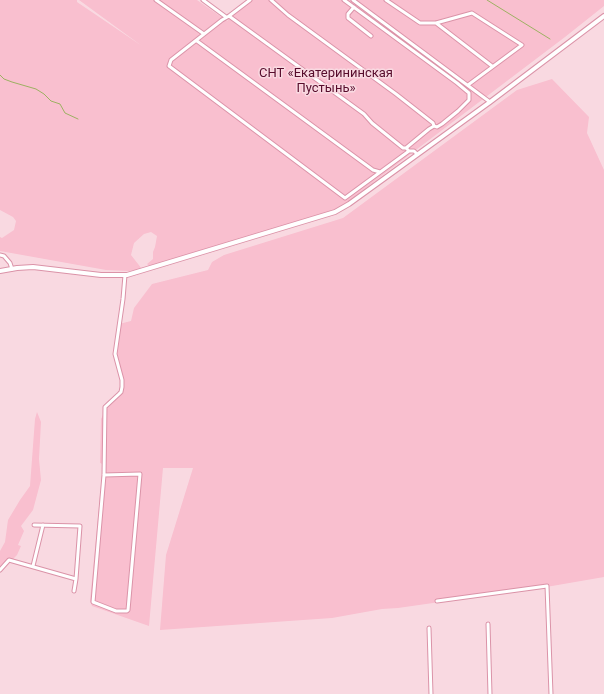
<!DOCTYPE html>
<html>
<head>
<meta charset="utf-8">
<style>
  body { margin:0 }
  canvas { display:block; background:#f9d9e1 }
</style>
</head>
<body>
<canvas width="604" height="694"></canvas>
<script>
const g = document.querySelector('canvas').getContext('2d');
g.lineJoin = 'round';
function fill(path, color) { g.fillStyle = color; g.fill(path, 'evenodd'); }
const shape = rows => new Path2D(rows.map(r => 'M' + r).join(''));
function strokePath(path, color, width, dash) { g.strokeStyle = color; g.lineWidth = width; g.lineCap = dash ? 'butt' : 'round'; g.setLineDash(dash || []); g.stroke(path); }
function write(font, color, halo, rows, align = 'center') {
  g.font = font + ' Roboto,sans-serif'; g.lineWidth = 3; g.setLineDash([]); g.textBaseline = 'middle'; g.strokeStyle = halo; g.fillStyle = color; for (const [text, x, y, turn = 0] of rows) {
    g.save(); g.translate(x, y); g.rotate((+turn || 0) * Math.PI / 180); g.textAlign = isNaN(turn) ? turn : align; if (halo) g.strokeText(text, 0, 0); g.fillText(text, 0, 0); g.restore();
  }
}
fill(shape([
  [0,0,77,0,77,2,142,46,79,0,197,0,227,21,251,0,604,0,604,6,565,37,338,209,149,266,147,264,153,259,153,252,155,247,157,236,151,232,144,234,134,243,131,255,142,269,129,271,106,270,0,251,0,237,2,238,14,230,16,221,13,217,0,210],
  [552,79,589,117,587,133,604,170,604,577,552,586,398,608,382,609,332,618,160,630,166,555,193,468,163,468,149,626,92,606,90,601,103,464,100,463,101,419,107,407,119,394,122,379,116,354,119,324,131,321,134,308,152,284,208,270,212,262,224,255,343,218,517,90],
  [37,412,41,422,39,459,41,480,33,510,21,526,24,531,18,545,21,546,17,555,8,564,0,568,0,551,5,542,8,520,20,500,30,486,35,419]
]), '#f9bfcf');
strokePath(shape([
  [487,0,550,39],
  [0,75,4,79,12,82,36,89,44,94,51,101,60,104,65,113,78,119]
]), '#9db162', 1);
const street = shape([
  [156,0,204,34],
  [203,0,226,17],
  [250,0,229,16,222,20,171,60,169,66,345,198,409,151],
  [271,0,288,15,396,94,433,123,434,126],
  [344,0,457,83,469,93,469,100,458,111,442,124,437,127,434,126,429,129,406,148],
  [353,0,490,102],
  [386,0,420,23,436,23,472,13,522,45,468,85],
  [354,7,348,14,348,18,371,36],
  [229,16,364,114,372,123,403,148,406,148,409,151,414,151,417,154],
  [436,23,492,66],
  [197,41,373,170,380,172],
  [0,255,4,256,10,263,12,269],
  [104,475,140,474,128,610,127,611,116,611,93,602,104,475,105,407,119,394,121,392,122,387,122,380,115,354,123,299,125,275],
  [33,566,43,525],
  [0,570,9,560,76,579,80,526,34,525],
  [74,591,76,579],
  [437,601,547,586,551,694],
  [488,624,490,694],
  [429,628,431,694]
]);
const secondary = shape([
  [0,271,17,268,33,267,101,275,127,275,335,212,349,204,490,102,604,16]
]);
strokePath(street, '#db93a8', 5);
strokePath(secondary, '#db93a8', 6);
strokePath(street, '#fff', 3);
strokePath(secondary, '#fff', 4);
write('13px', '#570c2c', '#f9d9e1', [
  ["СНТ «Екатерининская",326,74],
  ["Пустынь»",326,89]
]);
</script>
</body>
</html>
